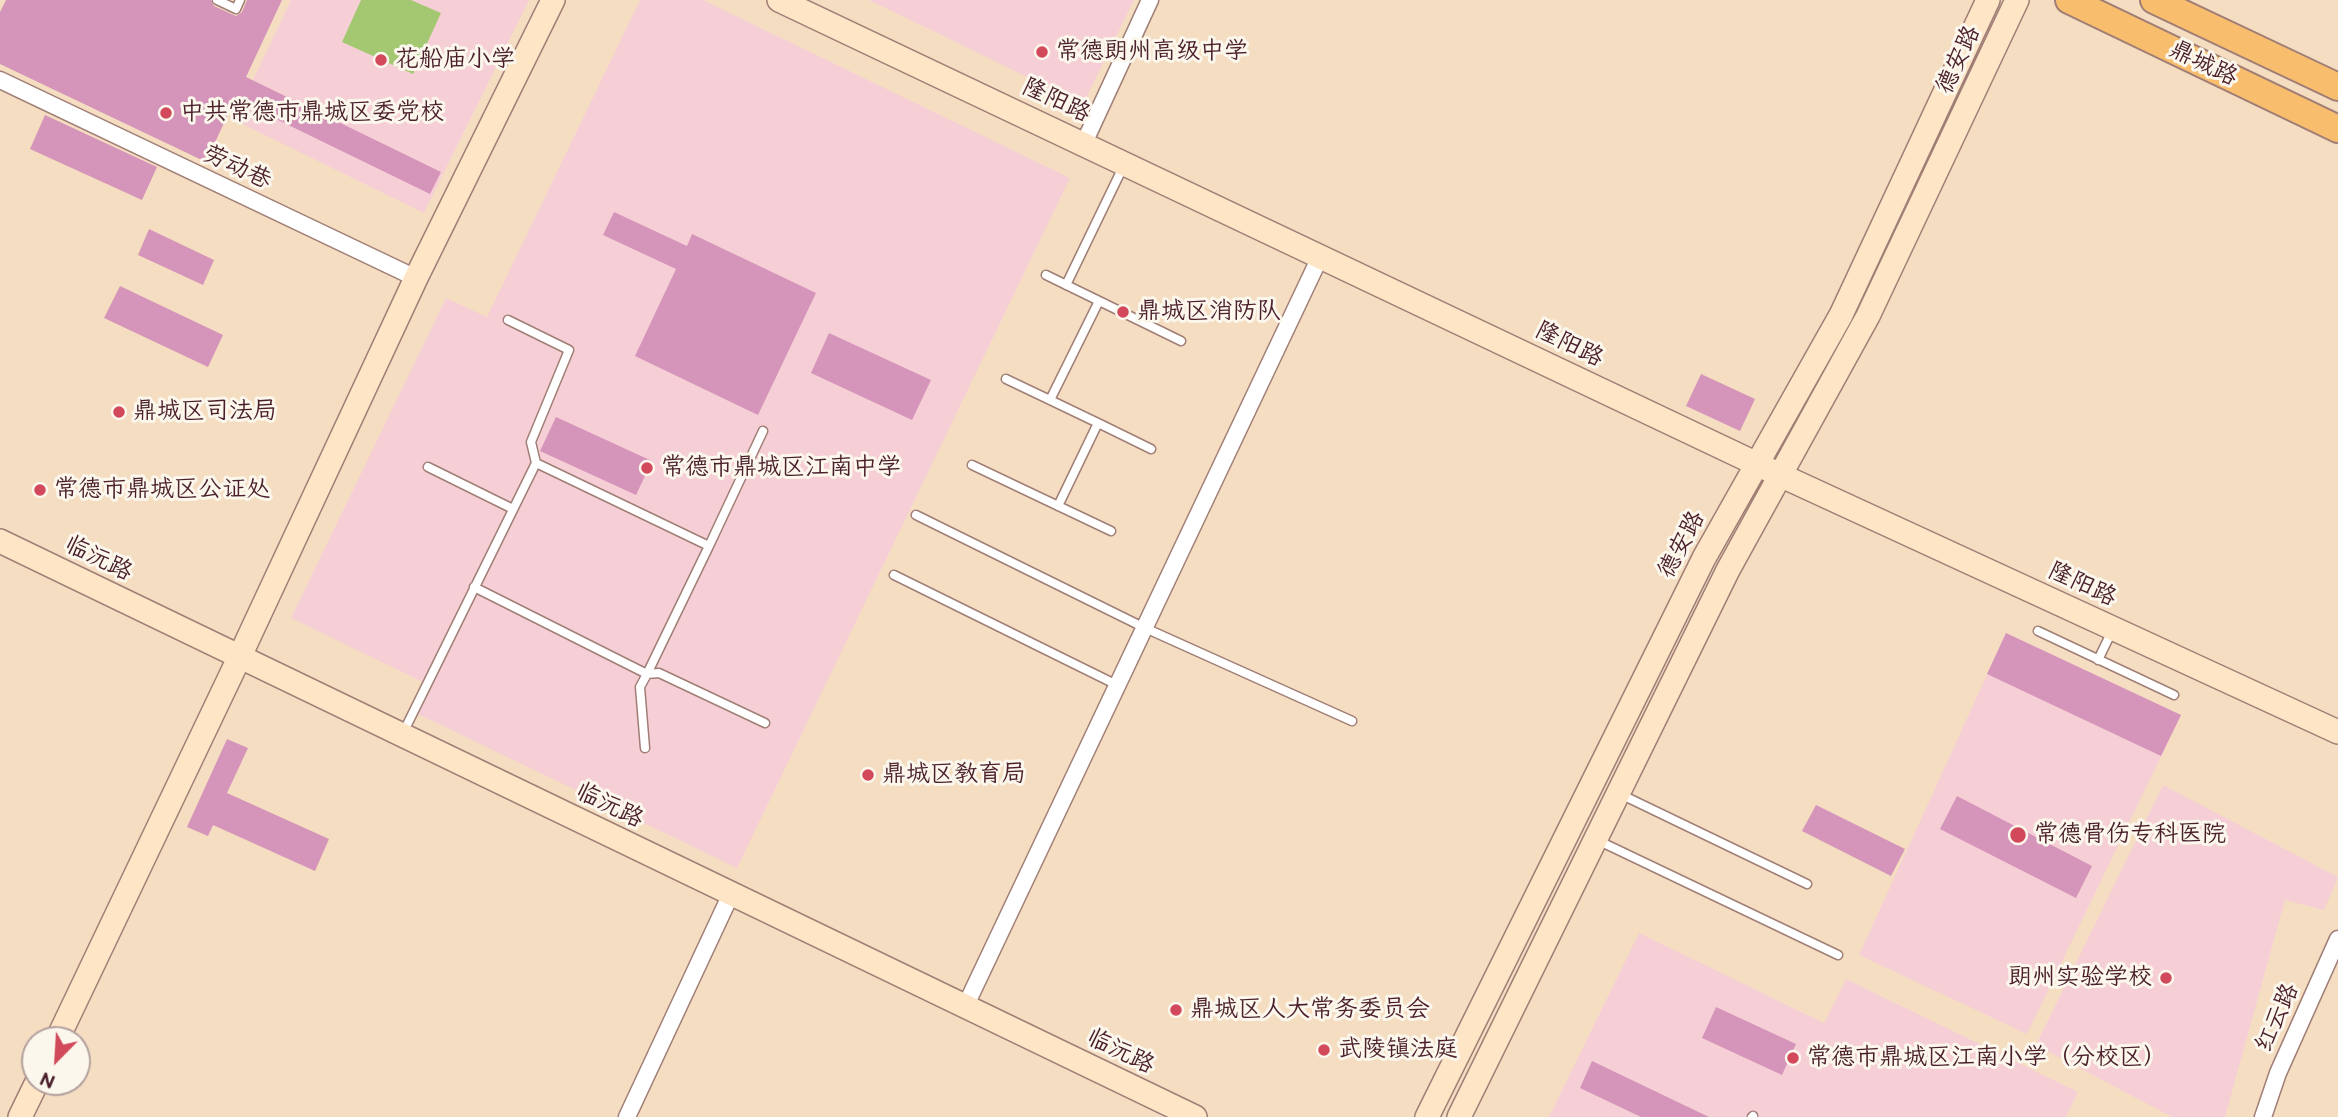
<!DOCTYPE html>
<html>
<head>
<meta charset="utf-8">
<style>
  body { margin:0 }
  #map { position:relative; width:2338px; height:1117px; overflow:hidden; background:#f5ddc1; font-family:"Balsamiq Sans",sans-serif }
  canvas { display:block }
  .north { position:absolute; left:21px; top:1026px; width:70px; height:70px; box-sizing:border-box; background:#fbf7ec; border:2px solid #b4a19f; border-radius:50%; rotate:204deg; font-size:19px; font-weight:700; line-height:28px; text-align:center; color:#4a1f2b }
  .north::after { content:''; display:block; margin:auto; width:24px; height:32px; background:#d1495b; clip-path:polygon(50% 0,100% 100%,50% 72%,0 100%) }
</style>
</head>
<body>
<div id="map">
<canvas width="2338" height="1117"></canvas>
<div class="north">N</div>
</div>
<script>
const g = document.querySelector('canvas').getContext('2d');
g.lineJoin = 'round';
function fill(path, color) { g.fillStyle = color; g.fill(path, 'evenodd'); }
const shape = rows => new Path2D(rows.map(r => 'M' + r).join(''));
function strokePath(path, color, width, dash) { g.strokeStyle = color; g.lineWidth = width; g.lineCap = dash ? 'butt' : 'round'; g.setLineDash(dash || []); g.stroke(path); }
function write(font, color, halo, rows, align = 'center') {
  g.font = font + ' "Balsamiq Sans","LXGW WenKai TC",sans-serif'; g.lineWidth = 6; g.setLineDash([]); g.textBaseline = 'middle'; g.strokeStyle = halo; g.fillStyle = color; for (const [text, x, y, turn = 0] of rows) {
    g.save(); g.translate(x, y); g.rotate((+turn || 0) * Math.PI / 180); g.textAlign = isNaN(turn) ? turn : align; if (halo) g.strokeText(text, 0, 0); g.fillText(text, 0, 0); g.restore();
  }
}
fill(shape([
  [291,0,529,0,424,213,234,120],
  [640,0,703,0,1070,178,737,868,416,713,429,685,291,618,446,298,487,317],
  [869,0,1134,0,1083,104],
  [2006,633,2181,715,2027,1034,1859,955],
  [2163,785,2338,877,2324,910,2285,900,2225,1117,2172,1117,2036,1045],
  [1639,933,1824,1023,1846,979,2078,1092,2066,1117,1549,1117]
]), '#f6cfd6');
fill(shape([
  [361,0,411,0,441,13,413,74,342,42]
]), '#a4c871');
fill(shape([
  [6,0,211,0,214,6,236,16,242,12,247,0,282,0,246,77,441,172,430,194,235,99,206,162,0,64,0,12],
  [45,115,157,167,142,200,30,149],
  [614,212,687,246,692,234,816,293,758,415,635,356,676,269,603,235],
  [149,229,214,260,203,285,138,255],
  [120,286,223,335,208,367,104,318],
  [829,333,931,380,912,420,811,373],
  [1701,374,1755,399,1740,431,1686,406],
  [556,417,652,461,636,495,540,451],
  [2006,633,2181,715,2161,756,1987,674],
  [227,739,248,748,227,793,329,839,315,871,213,825,208,836,187,827],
  [1957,796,2092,866,2076,898,1940,829],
  [1816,805,1905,849,1891,876,1802,831],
  [1716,1007,1796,1044,1782,1075,1702,1038],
  [1592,1061,1709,1117,1641,1117,1580,1088]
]), '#d594b9');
const lane = shape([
  [217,0,236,9,240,0],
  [1046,275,1181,341],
  [1066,285,1124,165],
  [1006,379,1050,400],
  [1098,423,1151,449],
  [972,465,1111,531],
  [428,467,513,509],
  [1058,506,1098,423,1050,400,1099,301],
  [916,515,1145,628,1352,721],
  [709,546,763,431],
  [894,575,1117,685],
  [474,587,647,674,709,546,536,463],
  [2038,631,2174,695],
  [2098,660,2112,631],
  [403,733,536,463,531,442,569,350,508,320],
  [645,748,640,687,647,674,659,673,765,723],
  [1620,794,1807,884],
  [1597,840,1838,955],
  [1752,1117,1753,1116]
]);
const street = shape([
  [0,80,416,278],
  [1084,143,1150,0],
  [965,1007,1321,255],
  [627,1117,731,894],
  [2263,1117,2278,1073,2338,939]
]);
const secondary = shape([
  [779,0,1780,475,2338,732],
  [0,541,1195,1117],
  [57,1040,240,656,416,278,553,0],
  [20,1117,37,1082],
  [1427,1117,1704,558,1841,315,1988,0],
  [1459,1117,1728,570,1868,316,2017,0]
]);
const primary = shape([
  [2069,0,2338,129],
  [2154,0,2338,87]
]);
strokePath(lane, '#a07e76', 11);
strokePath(street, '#a07e76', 19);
strokePath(secondary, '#a07e76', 26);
strokePath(primary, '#a07e76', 30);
strokePath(lane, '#fff', 8);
strokePath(street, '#fff', 16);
strokePath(secondary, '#fde5c5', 23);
strokePath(primary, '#f9be6d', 26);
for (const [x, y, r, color] of [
  [1042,52,7,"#d1495b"],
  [381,60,7,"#d1495b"],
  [166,113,7,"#d1495b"],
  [1123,312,7,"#d1495b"],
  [119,412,7,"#d1495b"],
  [647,468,7,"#d1495b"],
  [40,490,7,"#d1495b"],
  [868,775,7,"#d1495b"],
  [2018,835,9,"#d1495b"],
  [2166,978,7,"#d1495b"],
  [1176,1010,7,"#d1495b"],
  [1324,1050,7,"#d1495b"],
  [1793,1058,7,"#d1495b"]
]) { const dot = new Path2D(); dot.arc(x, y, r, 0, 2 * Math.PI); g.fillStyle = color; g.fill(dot); strokePath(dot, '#fbf7ec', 2.5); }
write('24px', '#4a1f2b', '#fbf7ec', [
  ["常德朗州高级中学",1056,52],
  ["花船庙小学",395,60],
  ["中共常德市鼎城区委党校",180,113],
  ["鼎城区消防队",1137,312],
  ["鼎城区司法局",133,412],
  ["常德市鼎城区江南中学",661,468],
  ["常德市鼎城区公证处",54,490],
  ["鼎城区教育局",882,775],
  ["常德骨伤专科医院",2034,835],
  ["朗州实验学校",2152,978,"right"],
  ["鼎城区人大常务委员会",1190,1010],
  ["武陵镇法庭",1338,1050],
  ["常德市鼎城区江南小学（分校区）",1807,1058]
], 'left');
write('24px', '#4a1f2b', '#fbf7ec', [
  ["德安路",1959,60,-65],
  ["鼎城路",2203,64,26],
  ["隆阳路",1056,101,25],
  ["劳动巷",237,168,25],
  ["隆阳路",1569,345,26],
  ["德安路",1682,545,-62],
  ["临沅路",98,559,26],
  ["隆阳路",2082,585,25],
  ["临沅路",609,806,26],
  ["红云路",2278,1018,-66],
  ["临沅路",1120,1052,26]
]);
</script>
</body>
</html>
